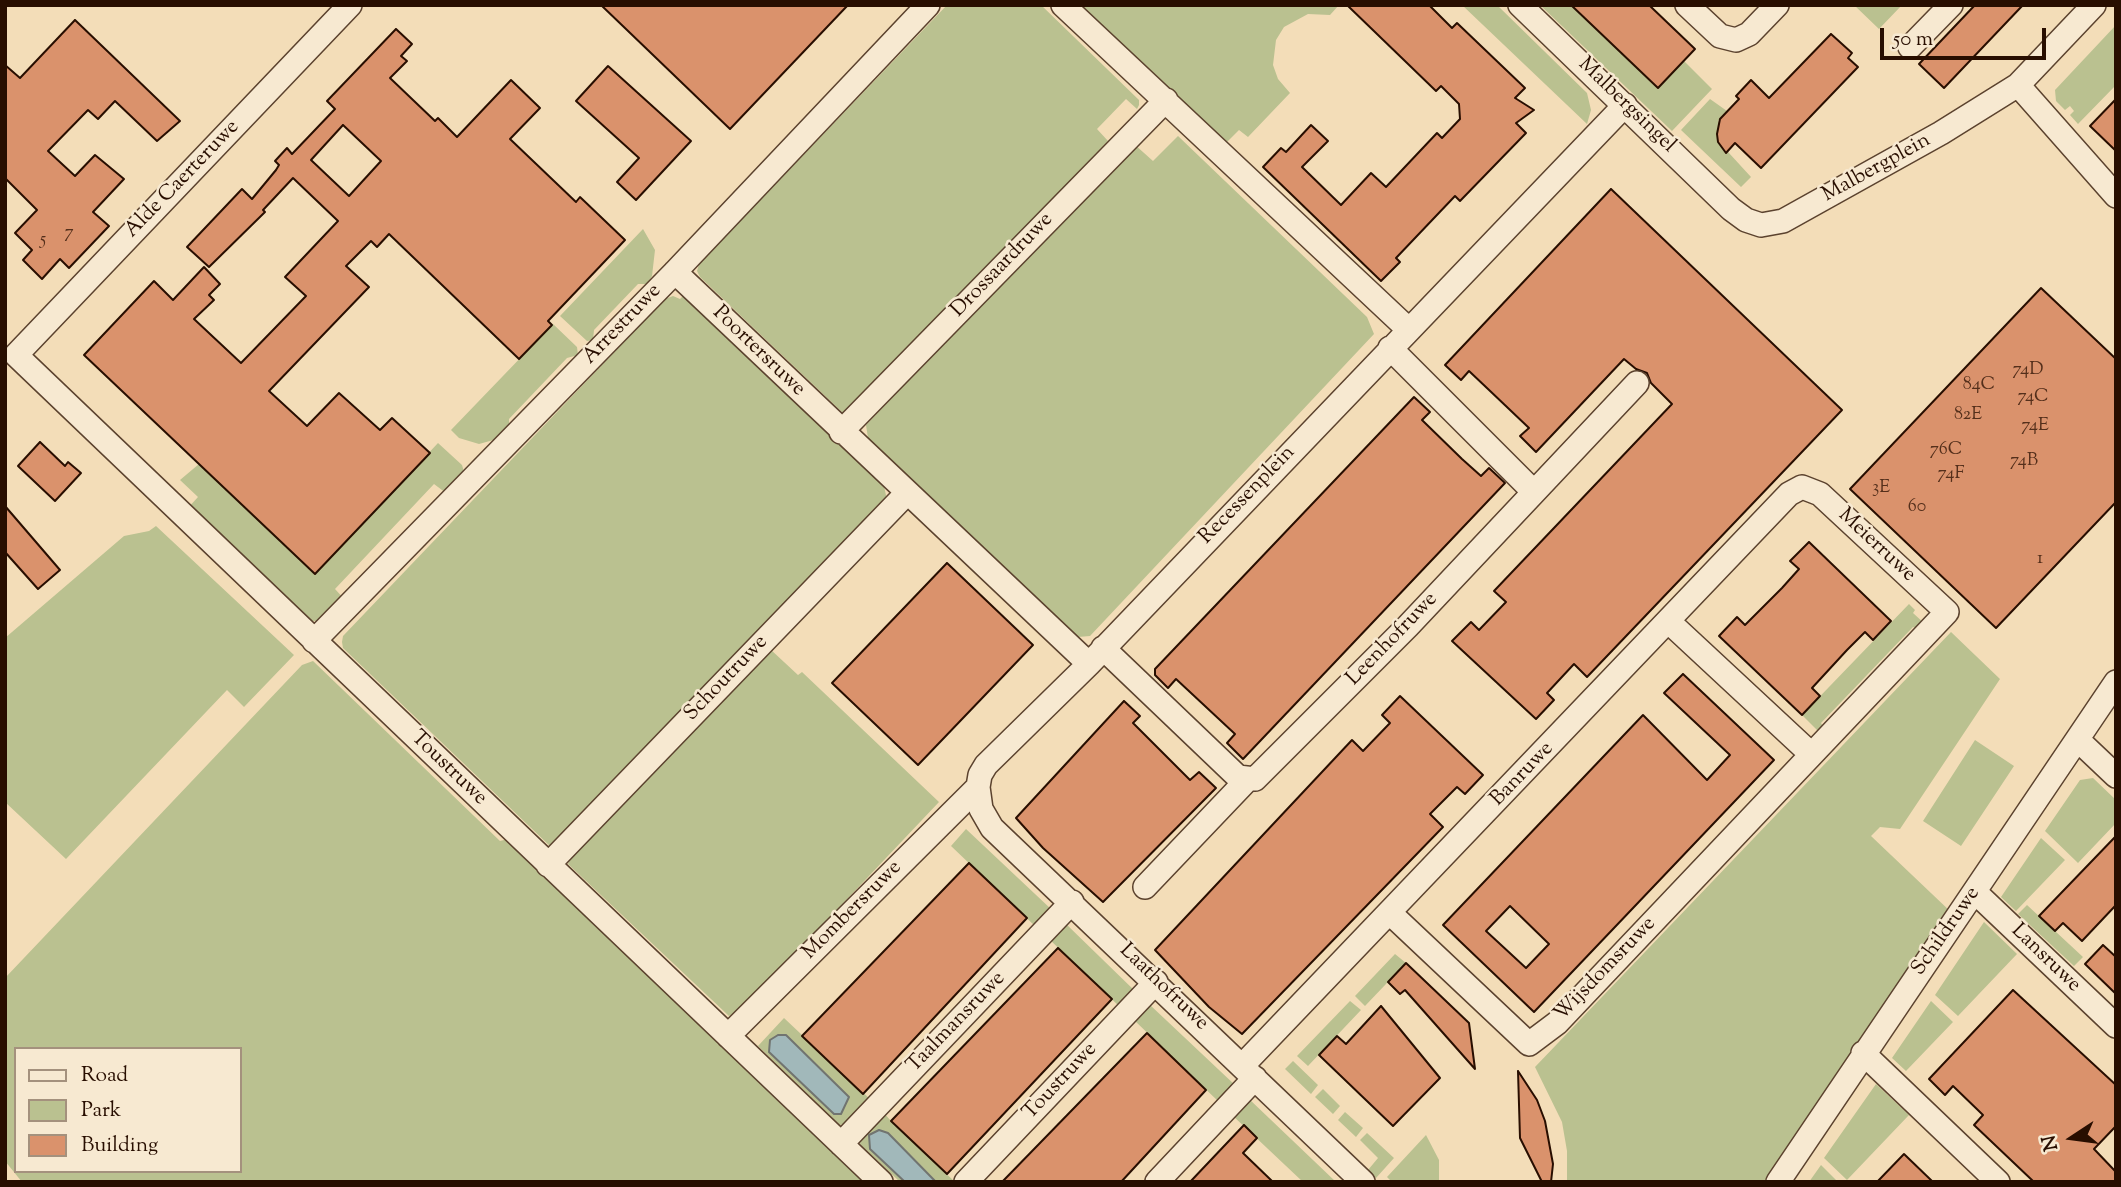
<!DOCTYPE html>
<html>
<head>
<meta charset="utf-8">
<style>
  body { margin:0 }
  #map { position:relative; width:2121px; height:1187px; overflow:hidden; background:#f3ddb8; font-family:"Sorts Mill Goudy",serif }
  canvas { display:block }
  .frame { position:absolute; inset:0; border:7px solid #280e00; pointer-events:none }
  .legend { position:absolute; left:14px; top:1047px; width:228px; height:126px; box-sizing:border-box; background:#f7e9d1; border:2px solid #a4917d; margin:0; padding:9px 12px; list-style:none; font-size:21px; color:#280e00 }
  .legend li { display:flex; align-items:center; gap:14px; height:35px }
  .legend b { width:35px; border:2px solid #a4917d }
  .north { position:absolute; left:2037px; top:1103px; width:70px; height:70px; -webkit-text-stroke:5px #f7e9d1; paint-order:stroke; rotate:257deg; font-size:19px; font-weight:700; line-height:28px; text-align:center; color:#280e00 }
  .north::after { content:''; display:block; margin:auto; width:24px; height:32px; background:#280e00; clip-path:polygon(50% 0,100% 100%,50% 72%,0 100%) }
  .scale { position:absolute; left:1880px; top:28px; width:166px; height:32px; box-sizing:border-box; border:4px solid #280e00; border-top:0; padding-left:9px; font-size:21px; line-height:24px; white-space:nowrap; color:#280e00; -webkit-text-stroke:5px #f7e9d1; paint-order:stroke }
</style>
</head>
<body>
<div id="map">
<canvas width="2121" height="1187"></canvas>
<div class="frame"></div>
<ul class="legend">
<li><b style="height:9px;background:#f7e9d1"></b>Road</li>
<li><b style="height:19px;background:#bac190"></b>Park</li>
<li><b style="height:19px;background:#da926c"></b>Building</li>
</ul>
<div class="north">N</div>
<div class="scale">50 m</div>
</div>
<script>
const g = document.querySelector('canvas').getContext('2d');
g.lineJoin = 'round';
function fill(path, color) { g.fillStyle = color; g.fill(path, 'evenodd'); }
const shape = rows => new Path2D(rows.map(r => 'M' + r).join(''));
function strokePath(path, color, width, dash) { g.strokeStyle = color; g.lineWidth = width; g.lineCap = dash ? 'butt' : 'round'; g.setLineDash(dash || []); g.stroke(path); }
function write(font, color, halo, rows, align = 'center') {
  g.font = font + ' "Sorts Mill Goudy",serif'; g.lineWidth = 5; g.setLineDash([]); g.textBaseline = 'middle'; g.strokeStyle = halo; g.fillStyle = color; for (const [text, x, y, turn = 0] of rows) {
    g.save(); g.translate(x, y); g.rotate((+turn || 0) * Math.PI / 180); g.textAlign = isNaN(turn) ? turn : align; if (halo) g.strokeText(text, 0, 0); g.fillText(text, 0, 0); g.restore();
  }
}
fill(shape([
  [947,5,1041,5,1139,100,1139,105,1137,109,1126,99,1097,129,1108,141,851,409,843,413,700,277,697,271,699,264],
  [1075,5,1339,5,1330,15,1308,14,1284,27,1276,40,1273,65,1278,79,1290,93,1248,137,1239,130,1223,146],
  [1462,5,1497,5,1587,93,1591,110,1587,124],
  [1540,5,1571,5,1658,88,1684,61,1712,89,1672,131],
  [1854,5,1902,5,1879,29],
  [2116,25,2116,85,2078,124,2070,115,2074,111,2070,106,2065,110,2056,101,2055,90],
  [1710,99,1727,111,1718,121,1722,124,1717,132,1718,141,1751,177,1741,187,1681,130],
  [1178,136,1367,317,1374,334,1090,636,1078,637,868,438,866,425,1134,144,1153,161],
  [643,229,655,250,652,276,647,284,638,284,594,330,593,340,587,341,560,316],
  [684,295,884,486,887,500,552,848,343,648,342,642,343,636,665,299,673,296,680,299],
  [553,324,577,347,578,355,567,358,509,419,509,426,497,439,479,444,459,438,451,430],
  [438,443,462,465,464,472,446,493,434,484,335,589,345,600,318,621,307,621,187,509,198,497,180,480,199,464,315,574],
  [156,526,294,655,244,707,227,690,66,859,5,802,5,638,124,536,149,531],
  [1909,604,1915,610,1913,613,1925,624,1918,629,1913,627,1821,723,1824,728,1820,733,1802,715],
  [1951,632,2000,679,1900,829,1880,827,1871,836,1952,913,1770,1182,1567,1182,1567,1151,1562,1122,1535,1067],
  [770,649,798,675,802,672,939,802,744,1008,729,1016,568,864,571,857],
  [313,661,500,841,508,839,868,1182,22,1182,5,1161,5,978,302,665],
  [16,1049,240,1049,240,1171,16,1171],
  [1975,740,2014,766,1961,846,1923,821],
  [2093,778,2116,800,2116,823,2078,863,2045,831,2080,780],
  [966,829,1052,910,1036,927,951,846],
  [2041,838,2065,860,2016,911,2001,897],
  [2027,905,2083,957,2074,966,2018,914],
  [1064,922,1136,992,1121,1008,1049,939],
  [1984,922,2017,954,1958,1016,1935,995],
  [1395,954,1406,963,1365,1006,1355,996],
  [1350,1001,1361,1010,1308,1066,1297,1056],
  [1931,1001,1953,1022,1906,1071,1892,1058],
  [1149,1004,1236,1086,1220,1103,1134,1020],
  [784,1018,871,1100,847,1123,840,1125,758,1046],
  [1293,1061,1318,1085,1311,1094,1285,1069],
  [1876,1084,1909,1115,1847,1180,1824,1158],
  [1323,1089,1340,1106,1333,1114,1315,1097],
  [1248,1098,1335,1181,1303,1182,1232,1115],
  [883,1112,891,1121,955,1182,936,1182,888,1133,870,1149,905,1182,900,1182,860,1144,861,1138],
  [1345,1112,1363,1128,1356,1137,1338,1120],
  [1367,1133,1394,1158,1376,1178,1368,1170,1378,1158,1360,1140],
  [1426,1135,1439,1160,1439,1182,1392,1182,1387,1177],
  [1821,1165,1838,1182,1809,1182]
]), '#bac190');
const water = shape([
  [778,1035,786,1035,849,1097,841,1114,834,1114,769,1052,770,1040,778,1035],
  [879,1130,888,1133,936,1182,905,1182,870,1149,869,1135,879,1130]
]);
fill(water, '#a1b8ba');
strokePath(water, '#717470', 2);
const building = shape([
  [601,5,848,5,730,129,601,5],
  [1347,5,1429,5,1452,28,1457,23,1525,88,1515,98,1534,110,1516,123,1526,133,1460,201,1455,196,1396,258,1400,262,1381,281,1263,167,1281,148,1286,152,1311,125,1328,141,1302,167,1341,205,1371,173,1386,187,1437,133,1442,138,1460,119,1459,104,1441,86,1436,91,1347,5],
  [1571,5,1649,5,1695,49,1658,88,1571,5],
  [1975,5,2023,5,1944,88,1919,64,1975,5],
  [75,20,180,121,157,141,115,101,98,119,88,110,48,151,75,176,95,155,124,179,93,212,109,226,69,268,60,259,42,279,23,260,32,250,15,233,37,210,5,178,5,65,20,78,75,20],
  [396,29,412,44,401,56,407,61,390,78,435,121,438,118,457,137,511,80,540,108,510,139,576,202,580,197,625,240,548,321,552,325,519,359,389,234,377,247,371,241,346,266,369,287,269,391,307,426,339,393,380,430,392,418,430,453,315,574,84,355,154,281,173,300,204,267,220,284,209,295,214,300,194,319,241,363,306,296,285,277,338,221,293,178,263,210,265,212,209,267,187,247,242,189,252,199,276,170,279,165,275,161,287,148,292,154,335,109,327,101,396,29],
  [343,125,381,161,349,196,311,160,343,125],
  [1831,34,1852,53,1848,58,1858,67,1761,168,1735,143,1726,153,1718,142,1717,134,1720,119,1739,99,1736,96,1751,80,1769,98,1831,34],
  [608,66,691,141,636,200,617,182,639,158,576,101,608,66],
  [2116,99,2116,151,2090,126,2116,99],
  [1611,189,1842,410,1587,677,1574,664,1547,693,1554,700,1536,719,1452,641,1471,622,1479,630,1506,602,1494,591,1672,404,1651,383,1647,373,1636,369,1624,359,1536,452,1520,436,1529,428,1488,389,1469,371,1461,380,1445,365,1611,189],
  [2041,288,2116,359,2116,502,1996,628,1850,489,2041,288],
  [1414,397,1430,412,1422,420,1462,459,1481,476,1489,468,1505,483,1243,759,1227,743,1235,734,1176,679,1168,688,1155,675,1155,669,1414,397],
  [40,442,65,466,68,462,81,473,55,501,18,466,40,442],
  [5,506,60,570,38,589,5,552,5,506],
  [1809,542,1891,621,1873,640,1865,632,1847,650,1812,688,1820,696,1802,715,1719,636,1737,617,1745,625,1782,588,1799,569,1790,561,1809,542],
  [947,563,1033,645,918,765,832,683,947,563],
  [1683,674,1774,760,1534,1012,1443,925,1643,715,1707,780,1730,755,1664,693,1683,674],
  [1510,906,1549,944,1526,968,1486,931,1510,906],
  [1400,696,1483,775,1465,794,1457,787,1430,814,1443,827,1242,1034,1209,1007,1155,950,1352,740,1363,751,1390,723,1382,715,1400,696],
  [1124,701,1140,716,1133,723,1190,780,1199,772,1216,788,1103,902,1043,848,1016,818,1124,701],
  [2116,836,2116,905,2082,941,2063,923,2055,931,2039,916,2116,836],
  [969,863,1027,918,863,1094,802,1036,969,863],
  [2103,945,2116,957,2116,994,2085,964,2103,945],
  [1058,948,1112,999,947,1174,891,1121,1058,948],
  [1406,963,1469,1023,1475,1069,1405,990,1400,994,1388,982,1406,963],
  [2013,990,2116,1085,2116,1126,2094,1149,2116,1172,2116,1182,2034,1182,1974,1125,1983,1115,1953,1086,1945,1095,1929,1079,2013,990],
  [1381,1006,1440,1078,1393,1126,1319,1055,1337,1036,1346,1044,1381,1006],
  [1147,1033,1206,1090,1121,1182,1002,1182,1147,1033],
  [1518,1071,1537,1100,1545,1121,1553,1164,1551,1182,1542,1182,1520,1138,1518,1071],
  [1244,1125,1257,1138,1243,1153,1273,1182,1190,1182,1244,1125],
  [1904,1154,1933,1182,1877,1182,1904,1154]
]);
fill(building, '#da926c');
strokePath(building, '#280e00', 2);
const minor = shape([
  [350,5,16,355,881,1182],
  [1063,5,1408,329],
  [1520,5,1731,209,1746,220,1761,225,1783,221,1941,133,2018,85,2094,5],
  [1687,5,1720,36,1736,40,1749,34,1777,5],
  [1910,47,1951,5],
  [2018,85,2116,196],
  [675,272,1089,664],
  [1390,348,1534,492],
  [841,432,1166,100],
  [1668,621,1811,754],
  [314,641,675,272,928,5],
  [1103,648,1238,777,1255,779,1408,626,1637,383],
  [2078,740,2116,776],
  [548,865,906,494],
  [1145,887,1247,780],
  [1975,892,2116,1026],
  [728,1036,978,787],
  [1863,1053,1998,1182],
  [1243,1065,1789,494,1802,487,1820,494,1947,612,1557,1023,1529,1044,1390,913],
  [841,1144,1072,902],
  [966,1182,1156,982],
  [1157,1182,1255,1078],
  [1363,1182,992,828,981,809,978,787,980,775,986,765,1089,664,1625,105],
  [1778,1182,2116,682]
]);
strokePath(minor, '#5b422e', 26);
strokePath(minor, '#f7e9d1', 23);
write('18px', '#542f1b', null, [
  ["7",69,234],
  ["5",43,241],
  ["74D",2028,371],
  ["84C",1979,386],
  ["74C",2033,398],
  ["82E",1968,416],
  ["74E",2035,427],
  ["76C",1946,451],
  ["74B",2024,462],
  ["74F",1951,475],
  ["3E",1881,489],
  ["60",1917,508],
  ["1",2040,560]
]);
write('21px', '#280e00', '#f7e9d1', [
  ["Malbergsingel",1626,106,44],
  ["Malbergplein",1877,169,-29],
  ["Alde Caerteruwe",183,180,-46],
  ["Drossaardruwe",1003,266,-46],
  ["Arrestruwe",623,325,-46],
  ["Poortersruwe",758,352,44],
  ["Recessenplein",1248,496,-46],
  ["Meierruwe",1876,546,43],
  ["Leenhofruwe",1393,640,-46],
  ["Schoutruwe",727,679,-46],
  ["Toustruwe",448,769,44],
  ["Banruwe",1523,775,-46],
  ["Mombersruwe",853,911,-45],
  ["Schildruwe",1947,932,-55],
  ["Lansruwe",2045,959,44],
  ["Wijsdomsruwe",1606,970,-46],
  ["Laathofruwe",1163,988,44],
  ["Taalmansruwe",957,1023,-46],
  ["Toustruwe",1061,1082,-47]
]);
</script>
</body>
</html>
